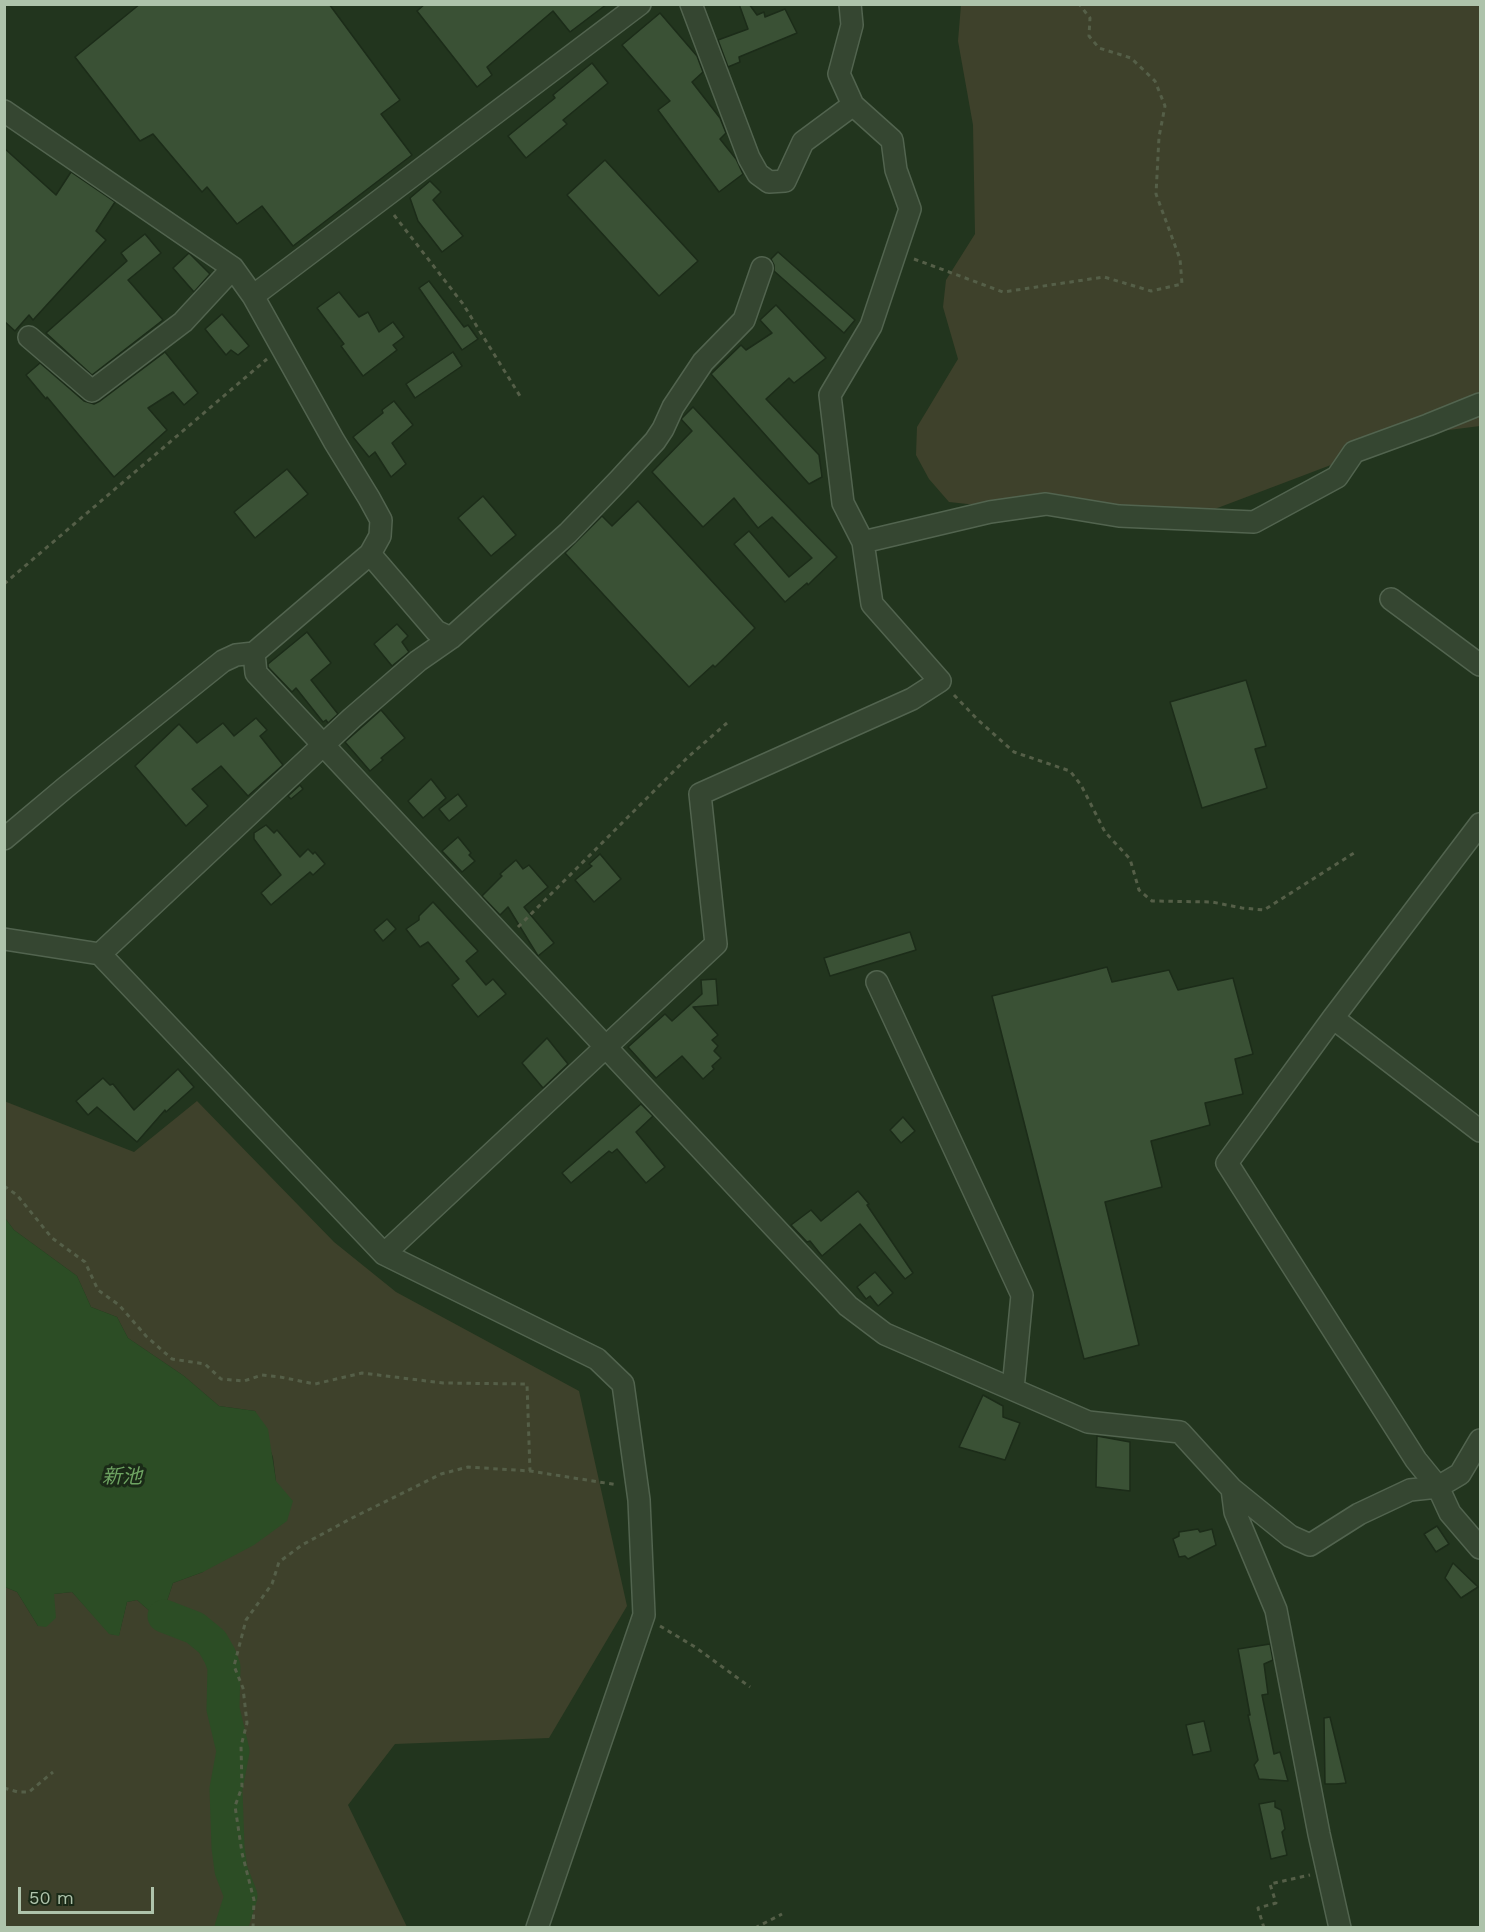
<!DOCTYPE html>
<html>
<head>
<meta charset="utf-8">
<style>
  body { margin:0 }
  #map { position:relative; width:1485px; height:1932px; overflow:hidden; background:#22351e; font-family:"Work Sans",sans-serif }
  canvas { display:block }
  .frame { position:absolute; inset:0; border:6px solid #aec3ab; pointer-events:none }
  .scale { position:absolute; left:18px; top:1887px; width:136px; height:27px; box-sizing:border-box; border:3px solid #aec3ab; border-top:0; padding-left:8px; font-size:18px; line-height:21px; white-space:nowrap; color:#aec3ab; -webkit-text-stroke:4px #1a2a17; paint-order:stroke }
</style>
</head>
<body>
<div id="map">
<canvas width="1485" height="1932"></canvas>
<div class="frame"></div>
<div class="scale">50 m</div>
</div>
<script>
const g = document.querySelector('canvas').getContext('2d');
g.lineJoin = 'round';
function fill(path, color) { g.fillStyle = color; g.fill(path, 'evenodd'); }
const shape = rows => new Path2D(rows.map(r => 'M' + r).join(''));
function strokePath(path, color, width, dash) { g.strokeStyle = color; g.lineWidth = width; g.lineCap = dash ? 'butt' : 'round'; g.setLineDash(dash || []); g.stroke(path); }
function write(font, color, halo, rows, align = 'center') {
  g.font = font + ' "Work Sans","Noto Sans JP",sans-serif'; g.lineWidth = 6; g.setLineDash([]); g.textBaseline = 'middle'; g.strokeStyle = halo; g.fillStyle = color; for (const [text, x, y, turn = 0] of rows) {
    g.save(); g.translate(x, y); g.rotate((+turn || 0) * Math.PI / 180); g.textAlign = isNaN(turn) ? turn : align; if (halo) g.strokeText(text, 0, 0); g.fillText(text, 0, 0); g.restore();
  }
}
fill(shape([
  [961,5,1480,5,1480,426,1410,435,1170,526,949,502,929,479,916,455,917,427,958,359,943,307,946,280,975,234,973,125,958,41],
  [4,1101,134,1152,197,1101,334,1242,396,1292,579,1391,627,1606,549,1738,395,1744,348,1805,407,1927,5,1927,5,1587,17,1592,38,1626,54,1594,72,1592,110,1634,119,1635,127,1602,137,1600,168,1627,166,1604,173,1583,203,1572,276,1481,273,1457,255,1411,219,1406,184,1376,128,1338,117,1317,91,1307,77,1276,14,1230,5,1218]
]), '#3e412b');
fill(shape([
  [5,1218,14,1230,77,1276,91,1307,117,1317,128,1338,184,1376,219,1406,255,1411,268,1429,276,1481,293,1501,287,1521,254,1545,203,1572,173,1583,166,1604,209,1628,197,1641,168,1627,137,1600,127,1602,119,1636,109,1634,72,1592,54,1594,56,1618,46,1627,38,1626,17,1592,5,1587]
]), '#2c4d25');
strokePath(shape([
  [164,1616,195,1628,212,1642,220,1656,224,1667,223,1709,233,1751,226,1789,228,1847,231,1870,241,1896,231,1928]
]), '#2c4d25', 33);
const building = shape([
  [140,4,329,4,400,100,381,114,412,155,293,246,262,206,237,224,207,187,202,192,153,134,140,141,75,57,140,4],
  [425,4,607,4,570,32,553,11,487,67,492,75,477,87,417,11,425,4],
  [739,4,749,4,757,15,764,12,765,17,785,9,797,33,739,57,740,62,728,67,718,40,748,29,739,4],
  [660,13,697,56,703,72,692,82,720,118,726,133,720,139,736,159,743,174,719,192,658,110,670,101,622,45,660,13],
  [592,63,608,83,563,120,567,124,526,158,508,136,555,98,553,95,592,63],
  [4,148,56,195,71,172,115,202,96,231,106,240,33,320,29,315,15,331,4,321,4,148],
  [605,160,698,261,659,296,567,195,605,160],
  [430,181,441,192,433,200,463,236,442,252,418,221,410,198,430,181],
  [145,234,161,253,128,280,163,320,92,375,46,333,127,261,121,253,145,234],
  [778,252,855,320,844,333,774,271,774,265,771,259,778,252],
  [189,253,210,274,194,292,173,268,189,253],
  [429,281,464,327,468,325,478,339,462,350,419,288,429,281],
  [339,292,359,317,368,312,379,332,393,322,404,337,393,345,397,350,363,376,341,346,344,344,317,308,339,292],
  [776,305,826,358,794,383,789,378,766,399,819,455,822,477,809,484,711,374,741,345,746,350,772,333,760,320,776,305],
  [222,314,249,346,238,355,231,350,226,355,205,329,222,314],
  [165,352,198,393,184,405,173,392,148,408,167,430,114,477,47,397,46,399,26,375,40,363,84,401,94,404,100,401,165,352],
  [453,352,462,366,415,398,406,384,453,352],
  [394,401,413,425,392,443,406,464,391,477,375,452,369,457,353,437,383,413,382,410,394,401],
  [693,407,757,475,837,557,815,578,808,585,807,583,785,602,734,544,749,531,789,577,812,558,772,517,758,528,734,498,703,527,652,472,692,431,681,419,693,407],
  [287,469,308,494,255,538,234,512,287,469],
  [483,496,516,535,491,556,458,518,483,496],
  [638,501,755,628,715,667,713,665,689,687,565,553,602,516,612,526,638,501],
  [397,624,408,636,402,642,409,652,392,666,374,644,397,624],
  [307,632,331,663,311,680,338,714,328,723,326,720,323,722,296,688,292,692,268,667,268,664,307,632],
  [1246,680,1266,746,1255,749,1267,788,1202,808,1170,702,1246,680],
  [381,710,405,738,381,758,383,760,370,771,345,742,381,710],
  [256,718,267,730,260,736,283,765,248,796,221,766,192,789,208,806,186,826,135,766,179,724,197,743,223,723,234,736,256,718],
  [431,779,446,798,423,818,408,801,431,779],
  [300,785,303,789,291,799,288,796,300,785],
  [458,794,467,806,449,821,439,809,458,794],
  [266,825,274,833,277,830,300,857,308,849,313,854,315,852,325,864,313,875,310,872,271,905,261,893,281,875,254,839,254,833,266,825],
  [458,837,471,853,469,855,475,861,462,872,442,851,458,837],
  [600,854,621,879,594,902,575,880,592,866,589,864,600,854],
  [516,860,523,869,529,865,548,887,524,907,554,943,538,956,508,907,500,915,482,896,502,876,500,874,516,860],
  [433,902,478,951,466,961,486,985,493,979,506,994,478,1017,452,985,459,979,428,942,420,947,406,929,419,920,419,916,433,902],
  [387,919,396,929,383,941,374,930,387,919],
  [910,932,916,950,830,976,824,958,910,932],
  [1107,967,1112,982,1169,970,1178,990,1233,978,1253,1054,1235,1059,1243,1094,1205,1103,1210,1125,1151,1141,1162,1187,1105,1202,1139,1345,1084,1359,992,996,1107,967],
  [716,979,718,1005,693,1007,718,1035,712,1040,718,1046,714,1051,721,1058,712,1066,714,1069,703,1079,682,1056,656,1078,628,1047,665,1014,672,1021,702,994,701,980,716,979],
  [547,1038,568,1064,543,1088,522,1063,547,1038],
  [178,1069,194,1087,166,1112,165,1110,137,1142,97,1107,88,1115,76,1101,103,1078,110,1085,113,1084,134,1110,178,1069],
  [641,1104,653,1116,636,1132,665,1167,646,1183,617,1149,612,1153,609,1151,571,1183,562,1173,641,1104],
  [903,1117,915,1131,901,1143,890,1130,903,1117],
  [858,1191,869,1204,867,1205,913,1273,905,1279,860,1224,822,1256,810,1241,807,1242,791,1225,811,1210,821,1221,858,1191],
  [875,1272,893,1293,878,1306,870,1296,866,1299,857,1287,875,1272],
  [983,1395,1003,1406,1003,1417,1020,1423,1005,1460,959,1447,983,1395],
  [1097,1436,1130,1442,1130,1491,1096,1487,1097,1436],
  [1437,1526,1449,1544,1436,1552,1424,1534,1437,1526],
  [1198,1529,1200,1532,1212,1529,1216,1545,1188,1559,1185,1556,1179,1557,1173,1539,1179,1536,1179,1532,1198,1529],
  [1453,1563,1478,1587,1461,1598,1445,1578,1453,1563],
  [1270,1644,1273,1660,1264,1664,1268,1694,1262,1695,1274,1754,1280,1752,1288,1781,1259,1779,1256,1770,1254,1765,1258,1760,1248,1715,1250,1715,1238,1649,1270,1644],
  [1330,1717,1346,1783,1336,1784,1325,1784,1324,1718,1330,1717],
  [1204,1721,1211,1751,1193,1755,1186,1725,1204,1721],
  [1275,1801,1275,1807,1281,1810,1285,1829,1282,1832,1287,1855,1271,1859,1259,1804,1275,1801]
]);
fill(building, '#3a5135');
strokePath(building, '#1c2c19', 1.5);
const minor = shape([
  [691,4,749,158,758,174,769,182,785,181,803,142,853,105],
  [4,111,233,268,253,296,334,441,369,498,381,520,380,536,370,554,254,653,236,655,223,661,66,787,4,839],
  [253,296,640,4],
  [29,337,92,391,183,322,233,268],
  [863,542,990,512,1046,504,1119,516,1254,522,1337,477,1354,452,1428,425,1480,404],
  [370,554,436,631,451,638],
  [1391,599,1480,665],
  [254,653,256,673,848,1306,885,1334,1088,1422,1180,1432,1232,1489,1290,1536,1310,1545,1359,1514,1410,1490,1438,1487,1460,1474,1480,1440],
  [1480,824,1333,1018,1227,1163,1416,1460,1438,1487,1450,1513,1480,1548],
  [4,939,100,954,384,1254,597,1359,623,1384,639,1500,644,1615,537,1928],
  [100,954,352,718,418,661,451,638,568,533,619,480,655,441,663,429,673,407,703,362,744,320,762,268],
  [877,982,1022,1295,1013,1389],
  [1333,1018,1480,1131],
  [384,1254,716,944,700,794,912,699,940,681,872,604,863,542,843,503,830,395,871,326,910,209,896,170,892,140,853,105,839,74,852,25,850,4],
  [1232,1489,1235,1512,1276,1610,1319,1834,1340,1928]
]);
strokePath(minor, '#52644f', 24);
strokePath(shape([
  [394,215,463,304,520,396],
  [914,259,1003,292,1104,277,1151,291,1182,284,1180,259,1156,194,1159,137,1165,106,1155,81,1131,58,1099,48,1089,36,1090,18,1079,4],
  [4,584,267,359],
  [954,695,978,720,1014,752,1070,771,1081,785,1105,832,1130,859,1139,890,1152,901,1212,902,1242,908,1264,910,1354,853],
  [518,927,688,757,727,723],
  [4,1186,17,1195,52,1238,85,1262,98,1290,119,1305,146,1336,172,1359,205,1364,221,1379,244,1381,262,1375,280,1377,315,1384,362,1373,443,1383,527,1384,530,1471],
  [660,1626,695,1647,750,1687],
  [4,1788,18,1792,29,1792,53,1772],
  [253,1928,254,1900,242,1853,235,1806,242,1787,241,1746,247,1723,243,1688,234,1666,246,1620,272,1584,279,1562,302,1545,352,1518,441,1474,468,1467,530,1471,618,1485],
  [755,1928,782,1914],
  [1264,1928,1258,1908,1276,1903,1270,1884,1310,1875]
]), '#555f48', 3, [4.5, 4.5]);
strokePath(minor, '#354631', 21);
write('italic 20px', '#6ea462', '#1a2a17', [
  ["新池",122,1477]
]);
</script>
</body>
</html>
